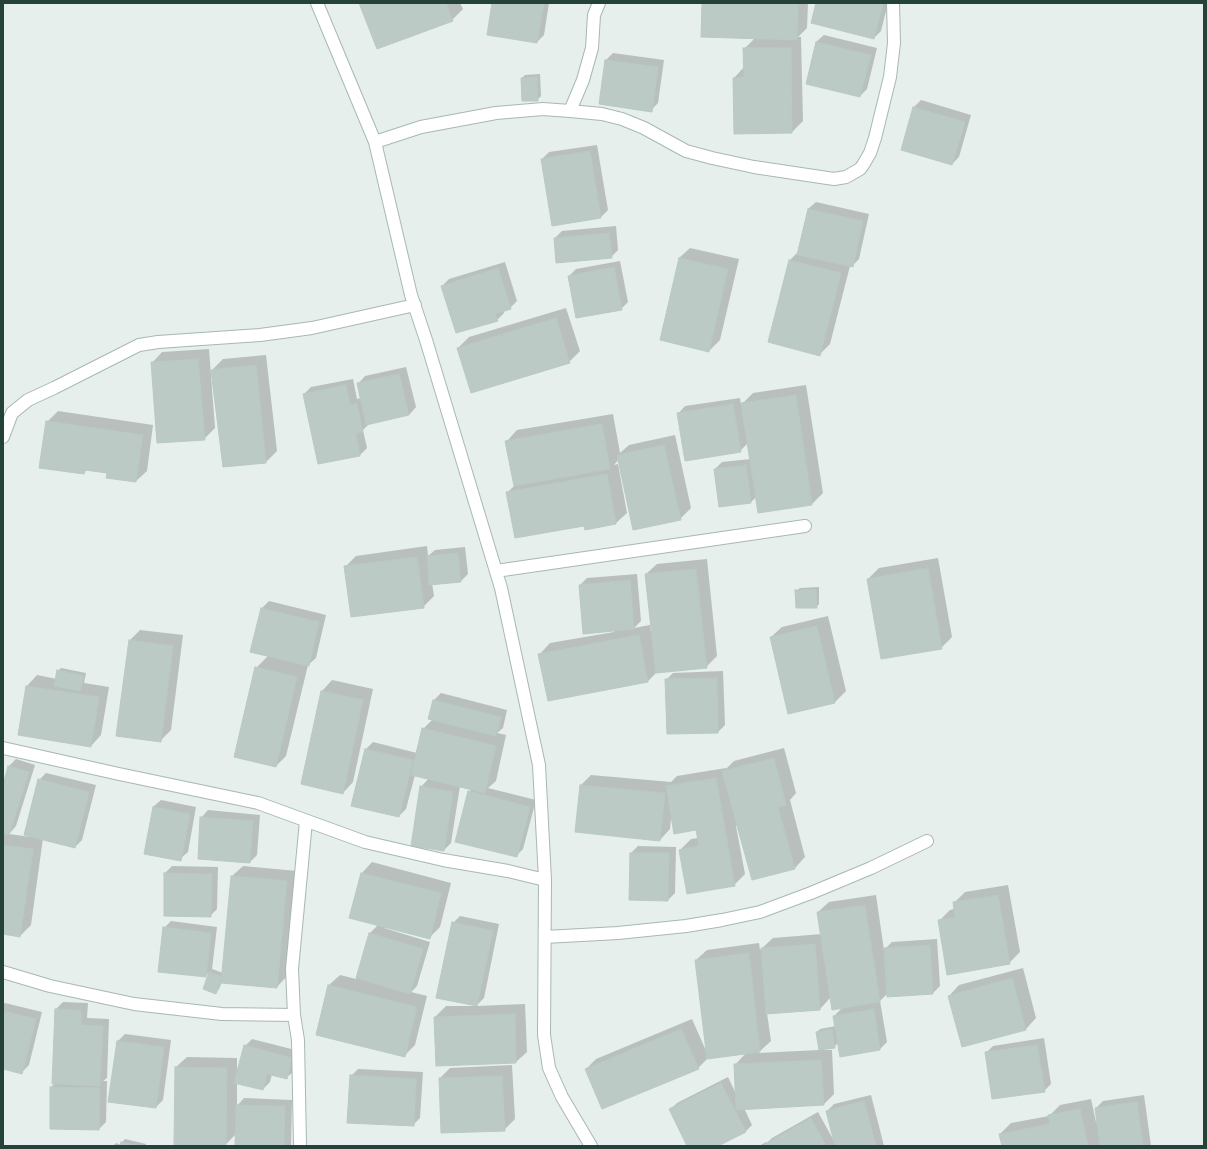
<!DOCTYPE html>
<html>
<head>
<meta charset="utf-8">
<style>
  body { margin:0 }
  #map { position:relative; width:1207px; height:1149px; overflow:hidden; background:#e6efeb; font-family:Roboto,sans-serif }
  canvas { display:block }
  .frame { position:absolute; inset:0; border:4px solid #24423a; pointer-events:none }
</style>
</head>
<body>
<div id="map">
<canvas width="1207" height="1149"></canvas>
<div class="frame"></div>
</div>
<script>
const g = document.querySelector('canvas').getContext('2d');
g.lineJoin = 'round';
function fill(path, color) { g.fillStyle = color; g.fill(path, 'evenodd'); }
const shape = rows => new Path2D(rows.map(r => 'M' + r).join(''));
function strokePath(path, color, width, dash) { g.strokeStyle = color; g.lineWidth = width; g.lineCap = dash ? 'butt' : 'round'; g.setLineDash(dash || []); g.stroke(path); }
fill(shape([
  [360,3,460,3,463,9,452,20],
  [493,3,549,3,544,35,537,42],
  [703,3,808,3,807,28,798,37,801,37,803,121,792,132,734,78,744,67,744,49,755,38],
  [817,3,888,3,881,31,874,38],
  [824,35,877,48,867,89,860,96,816,42],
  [613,53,664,60,658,103,651,110,600,104,606,60],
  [540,74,541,96,537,100,522,78,525,75],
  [921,100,971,115,959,157,952,164,902,149,914,107],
  [597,145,608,210,601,217,542,159,549,152],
  [816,202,869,214,859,259,852,266,850,266,830,344,820,354,790,260,799,251,808,209],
  [616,226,618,250,611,257,555,238,562,231],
  [690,248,739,259,720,340,709,351,679,258],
  [620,261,628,302,621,309,569,276,576,269],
  [505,262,517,301,510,308,503,310,504,313,497,320,442,286,449,279],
  [566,308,580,351,569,362,458,348,469,337],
  [209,349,215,428,204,439,152,363,162,352],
  [266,355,277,451,266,462,224,466,212,370,223,359],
  [406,367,416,407,409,415,370,423,363,430,367,448,360,455,318,463,304,394,311,387,353,379,357,399,361,398,358,384,365,376],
  [806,385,823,493,812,504,759,511,757,496,751,502,715,469,722,462,751,459,748,443,740,451,678,414,685,406,740,398,741,405,753,393],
  [58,411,153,425,147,471,136,481,108,473,87,469,84,473,47,422],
  [613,414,620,453,629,445,675,435,691,508,680,519,619,459,614,465,618,464,627,513,616,523,585,524,507,493,515,485,507,441,517,430],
  [427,546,428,556,435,550,465,547,468,574,461,581,432,583,434,596,423,607,345,567,356,556],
  [938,558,952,637,941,648,868,579,879,568],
  [707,559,717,656,706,667,657,672,648,681,540,654,550,643,614,632,614,630,584,633,580,585,587,578,637,574,641,621,634,628,650,625,651,632,652,631,646,574,657,564],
  [819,587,819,604,816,607,796,591,800,588],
  [269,601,326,615,316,658,308,665,286,756,276,766,256,668,268,656,262,608],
  [828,616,846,691,835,702,788,712,771,637,782,627],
  [140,630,183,635,171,730,160,741,130,640],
  [61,668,86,673,84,683,109,687,101,735,91,746,19,734,27,686,37,675,57,679,58,671],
  [723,671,725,725,718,732,666,680,673,673],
  [332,680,373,689,353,782,343,793,302,784,322,691],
  [441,693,507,710,503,728,497,733,506,735,496,781,488,788,536,800,523,849,516,856,469,792,472,789,460,786,451,843,444,850,421,787,429,778,415,775,406,809,399,816,366,749,373,742,417,753,423,729,433,719,434,700],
  [784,748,796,793,790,800,805,857,795,868,738,825,736,826,745,874,734,885,680,850,691,839,699,838,697,829,671,818,670,829,660,840,581,785,591,775,671,782,677,776,726,768,726,769,734,761],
  [16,759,35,765,16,826,9,834,31,837,39,780,46,773,96,785,82,840,75,847,43,838,31,925,20,936,3,933,3,779,5,780,9,766],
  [161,800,196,807,188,852,180,859,153,807],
  [208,810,260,815,257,855,250,862,201,818],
  [638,846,676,847,675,893,668,900,630,899,631,853],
  [372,862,451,883,440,927,429,938,385,926,384,928,430,942,417,986,411,992,427,996,415,1045,404,1056,317,1034,329,985,340,975,356,979,370,933,378,925,350,918,362,873],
  [172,866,218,867,217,909,210,916,165,873],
  [243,866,297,871,287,976,277,987,222,982,219,989,215,993,205,989,211,971,205,976,164,928,171,921,217,927,212,969,223,973,232,876],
  [1008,885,1020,952,1009,963,939,921,950,910,955,909,954,903,965,892],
  [876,895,884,950,892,942,937,939,940,986,933,993,888,996,888,993,880,1001,887,1042,880,1049,841,1056,838,1043,834,1047,821,1049,822,1050,832,1050,834,1094,824,1104,744,1108,752,1125,745,1132,719,1145,719,1146,688,1146,670,1110,677,1103,728,1077,736,1094,735,1065,746,1053,709,1057,698,1068,586,1069,596,1059,692,1019,707,1053,696,960,707,950,759,943,760,950,773,938,822,934,818,912,829,902],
  [831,997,843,1007,834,1016,836,1026,820,1029,817,1032,820,1050,758,1053,771,1041,767,1013,820,1009],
  [460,916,499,924,484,998,476,1006,525,1004,527,1052,516,1062,435,1017,446,1006,476,1006,453,923],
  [1023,968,1036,1018,1026,1029,963,1046,949,996,959,985],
  [63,1002,88,1003,87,1018,109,1019,107,1078,103,1081,107,1081,106,1122,99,1129,51,1087,56,1083,56,1009],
  [5,1003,42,1012,29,1065,22,1072,3,1068,3,1004],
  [125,1034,171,1040,163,1100,156,1107,118,1041],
  [1044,1038,1051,1084,1044,1091,986,1053,993,1046],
  [252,1039,299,1051,294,1071,286,1078,272,1074,270,1082,263,1089,237,1083,237,1106,244,1098,292,1100,291,1146,236,1146,236,1134,226,1144,176,1067,187,1057,237,1058,237,1074,245,1046],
  [512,1065,515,1119,504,1130,440,1078,450,1068],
  [358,1069,423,1072,420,1118,413,1125,351,1076],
  [871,1095,884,1146,759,1146,766,1142,767,1143,772,1138,818,1112,834,1141,827,1111,834,1104],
  [1144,1095,1151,1146,1003,1146,1000,1134,1011,1123,1049,1116,1060,1105,1091,1099,1096,1122,1098,1122,1096,1108,1103,1101],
  [125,1139,146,1144,146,1146,113,1146,116,1143,121,1145,122,1142]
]), '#0003');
const building = shape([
  [359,3,446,3,453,21,377,49,359,3],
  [492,3,544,3,537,43,487,35,492,3],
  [702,3,798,3,797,40,701,37,702,3],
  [816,3,883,3,874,39,811,23,816,3],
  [816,42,871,55,860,97,806,84,816,42],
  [743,48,791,48,792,133,734,134,733,78,744,77,743,48],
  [605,60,658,67,652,112,599,104,605,60],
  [537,77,538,101,522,101,521,78,537,77],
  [913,107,965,122,952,165,901,150,913,107],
  [590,151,601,218,552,226,541,159,590,151],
  [808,209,863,221,853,267,797,255,808,209],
  [609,233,612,258,556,263,554,238,609,233],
  [679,258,728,269,709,352,660,340,679,258],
  [789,260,841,273,820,356,768,342,789,260],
  [614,267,622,310,576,318,568,276,614,267],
  [498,268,511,309,495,314,498,321,456,333,441,286,498,268],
  [556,318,570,363,471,393,457,348,556,318],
  [198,359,205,440,157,443,151,362,198,359],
  [256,365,266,463,223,467,211,370,256,365],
  [399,374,409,415,366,425,357,383,399,374],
  [346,385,350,405,357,403,363,432,356,433,360,456,318,464,303,394,346,385],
  [796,395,812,505,758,513,741,403,796,395],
  [733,404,741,452,685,461,677,413,733,404],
  [46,421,143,435,136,482,106,478,107,473,85,470,84,474,39,468,46,421],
  [602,424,610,469,514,486,505,441,602,424],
  [664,445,681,520,633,530,617,455,664,445],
  [746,465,751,503,719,507,714,469,746,465],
  [607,474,616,524,585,530,584,526,515,538,506,492,607,474],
  [458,553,461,582,429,585,427,556,458,553],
  [417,557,424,608,351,617,344,566,417,557],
  [928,568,942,649,881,659,867,579,928,568],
  [696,569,707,668,656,673,645,574,696,569],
  [630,580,634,629,583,634,579,585,630,580],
  [795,590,816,590,817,608,796,608,795,590],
  [261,608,319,622,309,666,250,652,261,608],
  [817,626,835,703,788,714,770,637,817,626],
  [639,635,648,682,548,701,538,654,639,635],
  [129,640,173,646,161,742,116,736,129,640],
  [255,667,297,677,276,767,234,757,255,667],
  [57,670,84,676,80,691,54,686,57,670],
  [717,678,718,733,667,734,665,679,717,678],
  [26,686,99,697,91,747,18,735,26,686],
  [321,691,363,700,343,794,301,784,321,691],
  [433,700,501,717,496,736,428,719,433,700],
  [422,728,496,746,485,793,411,775,422,728],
  [365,749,413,760,399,817,351,806,365,749],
  [774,758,786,805,778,807,795,869,752,880,722,771,774,758],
  [8,766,29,772,9,835,3,833,3,785,8,766],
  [716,778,735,886,687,894,679,850,699,846,696,830,674,834,666,786,716,778],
  [38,779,89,792,75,848,24,835,38,779],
  [580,785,665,793,660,841,575,832,580,785],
  [420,786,453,792,444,851,411,846,420,786],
  [468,791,530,807,517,857,455,842,468,791],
  [153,807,190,814,181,861,144,854,153,807],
  [200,817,253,821,250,863,198,859,200,817],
  [3,845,33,849,20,937,3,934,3,845],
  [630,853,669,853,668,901,629,900,630,853],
  [164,873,212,874,211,917,164,916,164,873],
  [361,873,441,893,430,939,349,918,361,873],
  [231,876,287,881,277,988,221,983,231,876],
  [998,895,1010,964,947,975,938,920,955,917,953,902,998,895],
  [865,905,880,1002,832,1010,817,912,865,905],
  [452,922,493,931,477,1006,436,998,452,922],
  [163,927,211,933,206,977,158,972,163,927],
  [369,933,423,949,410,994,356,978,369,933],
  [815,944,820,1010,766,1014,761,948,815,944],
  [930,945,933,994,887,997,884,948,930,945],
  [749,953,760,1052,707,1059,695,960,749,953],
  [209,972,222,977,216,994,203,989,209,972],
  [1012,978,1026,1030,962,1047,948,996,1012,978],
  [328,985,417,1007,405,1057,316,1035,328,985],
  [55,1009,81,1010,81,1025,103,1026,100,1086,52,1084,55,1009],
  [874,1009,880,1050,840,1057,833,1016,874,1009],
  [3,1011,36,1019,22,1074,3,1069,3,1011],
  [515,1014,516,1063,436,1066,434,1017,515,1014],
  [681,1029,699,1069,602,1109,585,1069,681,1029],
  [832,1029,835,1048,819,1050,816,1032,832,1029],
  [117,1041,164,1047,156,1108,108,1102,117,1041],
  [244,1045,292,1058,287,1079,267,1074,263,1090,234,1083,244,1045],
  [1037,1045,1045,1092,992,1099,985,1052,1037,1045],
  [821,1060,824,1105,736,1110,734,1064,821,1060],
  [175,1067,227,1068,226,1145,174,1145,175,1067],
  [350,1075,416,1079,414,1126,347,1123,350,1075],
  [502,1076,505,1131,441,1133,439,1078,502,1076],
  [721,1083,746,1132,718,1146,687,1146,669,1109,721,1083],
  [50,1087,100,1088,99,1130,50,1129,50,1087],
  [864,1101,876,1146,835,1146,826,1111,864,1101],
  [1137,1102,1143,1146,1100,1146,1095,1108,1137,1102],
  [236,1105,285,1106,284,1146,235,1146,236,1105],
  [1080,1109,1088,1146,1002,1146,999,1134,1050,1124,1048,1115,1080,1109],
  [811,1118,826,1146,764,1146,763,1145,811,1118],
  [121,1142,139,1146,120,1146,121,1142]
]);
fill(building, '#bbcac4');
strokePath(building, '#b8c9c2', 1);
const street = shape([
  [317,3,375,142,411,295,426,340,501,588,539,765,545,880],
  [570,111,583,80,592,48,594,15,599,3],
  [375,142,421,127,496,113,543,109,570,111,602,114,622,119,644,128,686,151,712,158,754,167,834,179,846,177,860,169,863,165,870,153,875,138,890,77,894,43,893,3],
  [3,437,12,413,28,400,54,388,139,345,158,342,260,335,312,328,415,305],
  [496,571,805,526],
  [3,748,119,774,258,803,365,842,443,860,508,871,545,880,544,1035,549,1068,562,1097,591,1146],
  [545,937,618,933,686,926,722,920,760,912,811,893,871,868,927,841],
  [3,972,50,986,134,1004,222,1014,294,1015],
  [300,1146,298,1040,294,1015,292,969,306,821]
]);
strokePath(street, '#a8b8b2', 14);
strokePath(street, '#fff', 12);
</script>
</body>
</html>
